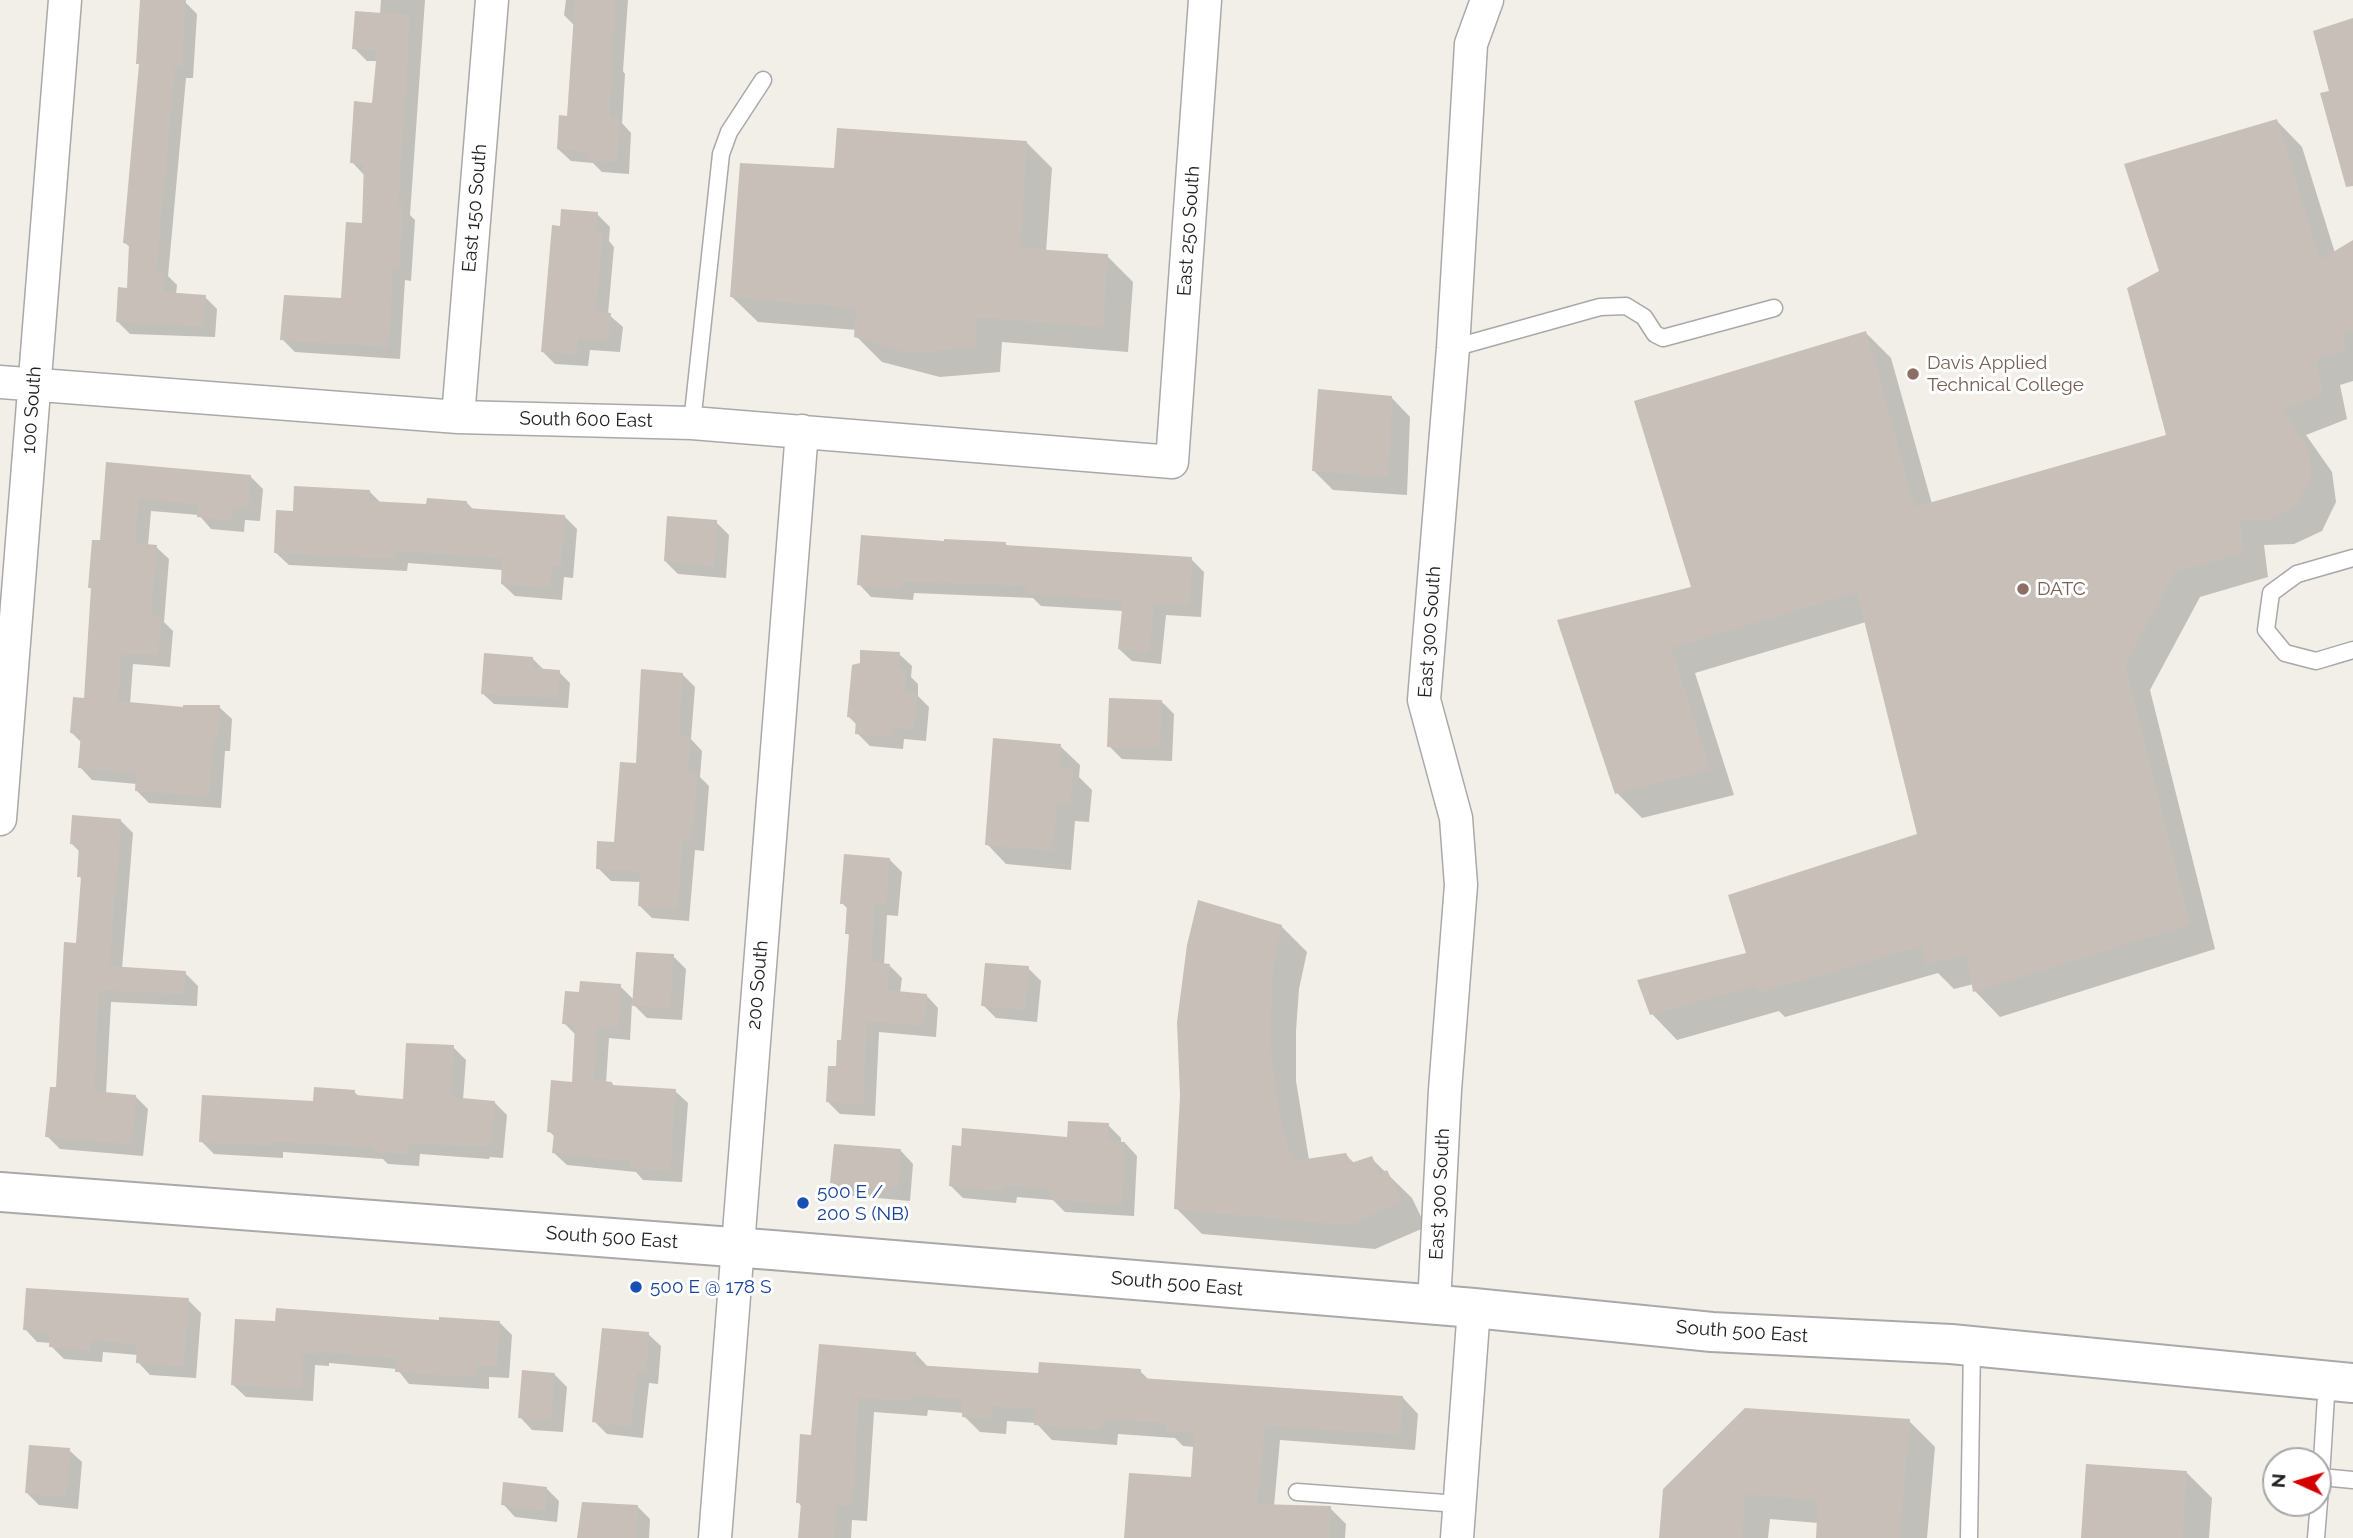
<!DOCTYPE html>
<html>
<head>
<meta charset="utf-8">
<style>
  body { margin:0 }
  #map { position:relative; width:2353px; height:1538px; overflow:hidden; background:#f2efe9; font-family:Raleway,sans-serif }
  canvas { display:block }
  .north { position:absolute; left:2262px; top:1447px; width:70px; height:70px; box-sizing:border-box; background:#fff; border:2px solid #a7a7a7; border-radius:50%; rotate:274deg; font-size:19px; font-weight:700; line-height:28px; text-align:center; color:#222 }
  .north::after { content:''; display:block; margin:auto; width:24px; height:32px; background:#d40000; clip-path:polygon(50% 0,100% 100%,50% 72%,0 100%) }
</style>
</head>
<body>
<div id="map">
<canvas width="2353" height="1538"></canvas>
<div class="north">N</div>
</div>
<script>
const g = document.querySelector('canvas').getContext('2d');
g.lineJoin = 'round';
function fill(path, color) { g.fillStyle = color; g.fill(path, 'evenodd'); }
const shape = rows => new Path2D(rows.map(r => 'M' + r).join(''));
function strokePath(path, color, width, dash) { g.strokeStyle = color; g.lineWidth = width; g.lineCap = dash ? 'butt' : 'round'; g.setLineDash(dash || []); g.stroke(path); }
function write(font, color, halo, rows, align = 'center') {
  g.font = font + ' Raleway,sans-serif'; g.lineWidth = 6; g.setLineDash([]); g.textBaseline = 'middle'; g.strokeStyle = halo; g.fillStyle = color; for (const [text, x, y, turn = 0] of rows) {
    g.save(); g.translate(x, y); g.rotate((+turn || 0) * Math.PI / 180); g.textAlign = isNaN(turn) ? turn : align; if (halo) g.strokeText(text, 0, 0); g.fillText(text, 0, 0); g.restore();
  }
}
fill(shape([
  [142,0,185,2,197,14,193,78,186,78,168,276,177,285,176,295,205,297,217,309,215,337,130,334,118,322,129,289,131,248,125,243,141,66,138,63],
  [381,0,425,0,410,215,415,220,411,281,405,280,400,359,295,352,282,339,343,300,363,225,364,175,352,162,373,105,377,61,367,61,354,48,380,14],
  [566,0,628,0,623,71,625,74,622,123,631,133,629,174,602,172,593,163,571,161,558,149,568,117,575,26,564,15],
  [2277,121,2302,147,2335,253,2353,242,2353,381,2340,385,2347,419,2306,435,2332,472,2336,502,2322,531,2294,544,2264,545,2268,577,2200,597,2150,690,2215,949,2000,1017,1975,991,1974,984,1954,989,1938,973,1785,1017,1779,1011,1677,1040,1652,1014,1748,954,1919,835,1866,622,1695,673,1734,795,1642,818,1617,793,1693,588,1866,333,1891,358,1932,504,2168,436,2161,272],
  [1027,143,1052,168,1046,252,1107,256,1133,282,1128,352,1002,342,1000,372,940,377,882,362,856,336,857,330,758,322,732,297,836,170],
  [597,214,610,227,609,241,614,247,608,314,623,327,620,352,590,350,588,366,555,364,542,351,561,228],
  [1391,397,1410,417,1407,495,1333,490,1314,471],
  [108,464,250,476,263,489,260,521,245,520,244,532,211,529,199,515,151,511,148,546,156,547,169,559,164,622,173,631,170,667,133,664,130,704,184,709,219,707,232,719,230,751,225,751,221,808,149,803,136,790,137,784,92,780,80,767,82,743,72,733,85,700,93,591,90,587,102,542],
  [369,491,381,503,428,506,467,503,474,510,564,516,577,529,573,578,564,577,562,600,515,596,502,584,503,570,408,563,407,571,289,565,276,553,294,513],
  [716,522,729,535,726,578,678,574,665,561],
  [945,543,1005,543,1008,547,1191,559,1204,572,1201,617,1166,615,1161,664,1132,661,1119,649,1123,611,1041,606,1033,598,914,593,913,600,871,597,859,584],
  [899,654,912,666,911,677,918,684,918,696,929,707,926,741,904,739,903,749,870,746,857,733,857,725,849,717],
  [533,659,544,670,559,672,570,683,568,708,494,704,482,693],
  [682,674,695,687,691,739,702,751,700,777,709,786,704,851,695,850,689,921,652,918,639,905,641,882,611,881,598,868,616,844,638,765],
  [1161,701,1174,714,1172,761,1122,759,1109,746],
  [1060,746,1080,765,1079,777,1092,790,1089,822,1075,821,1071,870,1006,864,987,844],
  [120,820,133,833,122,969,185,973,198,986,197,1006,111,1002,106,1094,135,1096,148,1109,143,1156,60,1149,47,1136,57,1089,77,945,83,880,79,876,80,852,72,844],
  [889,859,902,872,898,916,887,915,884,965,889,965,902,978,900,993,926,995,938,1008,936,1037,879,1032,875,1116,840,1114,828,1102,842,1042,851,937,847,933,849,910,842,903],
  [1281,926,1307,952,1299,989,1296,1031,1296,1081,1309,1160,1346,1155,1354,1163,1371,1158,1412,1198,1426,1227,1375,1249,1202,1234,1176,1208],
  [673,956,686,969,682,1020,647,1018,632,1003,630,1040,609,1038,606,1083,612,1083,615,1087,675,1091,688,1103,682,1182,643,1180,636,1172,567,1165,554,1153,556,1138,549,1131,574,1084,576,1035,564,1023,580,994,620,986,634,1000],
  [1028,968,1041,981,1037,1022,996,1018,983,1005],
  [453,1047,466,1060,463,1100,494,1102,507,1115,503,1158,490,1157,489,1159,420,1154,419,1166,388,1164,383,1159,283,1152,283,1158,214,1154,201,1141,354,1092,360,1097,405,1101],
  [1108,1125,1121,1138,1121,1143,1125,1143,1137,1156,1134,1216,1065,1212,1053,1200,1017,1197,1016,1203,963,1198,950,1185],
  [901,1151,913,1164,910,1201,845,1195,832,1182],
  [188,1300,201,1313,196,1378,150,1375,138,1362,138,1355,103,1352,102,1362,64,1359,51,1346,51,1343,37,1342,25,1329],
  [499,1322,512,1335,509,1378,489,1377,489,1389,409,1384,397,1369,329,1363,329,1366,315,1365,313,1401,246,1397,233,1385,277,1323],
  [648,1334,661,1346,658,1384,649,1383,643,1438,607,1434,594,1421],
  [820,1346,915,1353,929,1368,1040,1374,1140,1371,1150,1381,1403,1398,1418,1414,1415,1450,1280,1440,1274,1506,1330,1508,1346,1524,1345,1538,1126,1538,1192,1479,1195,1447,1183,1446,1175,1438,1118,1434,1117,1445,1052,1440,1036,1423,1007,1421,1006,1434,980,1432,964,1416,964,1413,928,1410,927,1416,874,1412,867,1521,852,1520,851,1538,800,1538,802,1507,798,1502,813,1437],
  [554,1374,567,1387,563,1432,532,1430,520,1417],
  [1909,1421,1935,1447,1927,1538,1817,1538,1818,1523,1770,1519,1768,1538,1661,1538,1664,1489],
  [69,1450,82,1462,78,1509,39,1505,27,1493],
  [2186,1472,2212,1498,2209,1538,2083,1538],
  [546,1488,559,1501,557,1522,515,1517,503,1504],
  [638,1507,650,1519,649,1538,579,1538]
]), '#0003');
fill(shape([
  [140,0,186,0,181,67,175,66,156,271,165,271,164,292,206,295,203,326,116,322,118,287,127,288,129,244,123,243,139,64,136,64],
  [575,0,615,0,611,59,613,59,609,118,620,119,617,162,588,160,588,152,557,149,559,115,567,116],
  [355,11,410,15,398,205,403,205,399,269,393,268,388,347,280,340,284,295,341,298,346,222,362,223,364,164,350,163,354,101,372,103,377,51,352,49],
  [2353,18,2353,186,2346,187,2320,93,2329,91,2313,31],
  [2277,119,2320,260,2353,240,2353,331,2342,332,2347,349,2316,359,2323,394,2282,409,2307,445,2311,476,2296,506,2268,520,2240,520,2244,552,2175,572,2125,664,2190,924,1973,992,1967,955,1926,964,1922,946,1758,993,1756,985,1650,1015,1637,980,1746,953,1728,895,1917,834,1857,592,1671,648,1710,769,1615,794,1557,620,1691,587,1634,401,1866,331,1915,507,2166,435,2127,288,2159,271,2124,164],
  [837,128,1027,141,1020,248,1108,254,1103,327,977,317,975,347,913,353,854,337,856,308,730,297,740,163,834,168],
  [561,209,598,212,596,232,603,233,595,311,611,313,608,341,578,338,576,354,541,352,552,225,560,226],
  [1318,389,1392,396,1388,477,1312,471],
  [106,462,251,475,248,509,233,508,232,520,197,517,198,504,139,499,135,543,157,545,151,616,161,617,158,655,121,653,118,701,183,707,183,705,220,705,218,739,213,739,209,796,135,791,136,773,78,768,81,734,70,733,73,697,84,698,91,588,88,588,92,540,100,540],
  [294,486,370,490,369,501,426,504,427,498,467,501,467,508,565,515,561,566,552,565,550,588,501,584,502,558,396,551,395,559,274,553,276,510,293,511],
  [667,516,717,520,714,566,664,561],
  [861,535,944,541,944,539,1006,542,1005,545,1192,557,1189,605,1154,603,1149,652,1118,649,1123,600,1027,594,1027,586,902,581,901,589,857,585],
  [860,650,900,652,898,670,906,670,905,692,917,693,914,730,892,728,891,737,855,734,856,718,847,717,852,665,860,663],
  [484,653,533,657,533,668,560,670,557,698,481,694],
  [641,669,683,673,679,736,691,737,688,772,697,772,692,840,683,839,677,909,638,906,640,871,596,869,597,841,614,842,620,762,636,763],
  [1109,698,1162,700,1160,749,1107,747],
  [993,738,1061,744,1059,768,1073,769,1070,804,1057,802,1052,851,985,845],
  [72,815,121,819,109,966,186,971,184,994,99,990,94,1091,136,1095,131,1144,45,1137,50,1087,56,1087,64,942,76,943,81,877,77,877,79,845,70,844],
  [844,854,890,858,886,904,875,904,871,962,890,964,887,990,927,994,924,1026,867,1021,863,1104,826,1102,828,1066,836,1066,837,1040,841,1040,849,934,845,934,847,904,840,904],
  [1198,900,1282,925,1274,962,1271,1005,1271,1054,1281,1125,1293,1161,1346,1153,1351,1163,1372,1156,1380,1174,1387,1170,1402,1201,1349,1225,1174,1209,1180,1095,1177,1022,1187,945],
  [636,952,674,954,670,1008,632,1006],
  [985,963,1029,966,1025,1010,981,1006],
  [580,981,621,984,618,1028,597,1026,594,1080,612,1082,612,1085,676,1089,670,1171,629,1168,630,1161,552,1153,554,1133,547,1132,551,1080,572,1082,575,1025,562,1024,565,991,579,992],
  [406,1043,454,1045,451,1097,495,1101,491,1146,478,1145,477,1147,408,1143,407,1154,374,1152,374,1148,271,1141,271,1146,199,1142,202,1095,313,1101,314,1087,355,1090,355,1095,403,1099],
  [1068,1121,1109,1123,1108,1141,1125,1142,1122,1204,1050,1200,1051,1189,1005,1185,1004,1191,949,1186,952,1145,961,1146,962,1128,1067,1137],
  [834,1144,901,1149,898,1189,830,1183],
  [26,1288,189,1298,184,1366,136,1363,137,1344,91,1340,90,1350,49,1347,50,1332,23,1330],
  [276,1308,439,1320,439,1317,500,1321,497,1366,477,1365,476,1377,395,1372,396,1358,317,1352,317,1354,303,1353,301,1389,231,1385,235,1319,275,1321],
  [602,1328,649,1332,646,1372,637,1372,631,1427,592,1422],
  [819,1344,916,1352,915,1365,1038,1373,1039,1362,1141,1369,1140,1378,1403,1396,1400,1435,1265,1425,1257,1504,1331,1506,1330,1538,1124,1538,1129,1473,1191,1477,1194,1433,1166,1431,1166,1423,1103,1419,1102,1430,1034,1425,1036,1409,992,1406,991,1419,962,1417,963,1399,912,1395,912,1401,859,1397,852,1506,837,1505,834,1538,798,1538,801,1503,796,1503,800,1434,811,1435],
  [522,1370,555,1373,551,1421,518,1418],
  [1745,1408,1910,1419,1899,1538,1816,1538,1818,1500,1745,1494,1742,1538,1659,1538,1663,1489],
  [29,1445,70,1448,66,1497,25,1493],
  [2086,1464,2187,1471,2182,1538,2081,1538],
  [503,1482,547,1487,545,1510,501,1505],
  [582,1502,638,1505,636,1538,577,1538]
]), '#c7bfb8');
const service = shape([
  [1453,348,1600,307,1626,306,1644,317,1655,334,1663,338,1774,308],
  [692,423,721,154,729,132,763,80],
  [2353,558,2297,574,2271,593,2266,630,2285,653,2316,661,2353,650],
  [2327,1380,2321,1477,2353,1480],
  [1297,1492,1458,1504],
  [1969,1538,1972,1346],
  [2316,1538,2321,1477]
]);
const minor = shape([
  [0,382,458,417,692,423,1172,462,1205,0],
  [458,417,492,0],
  [0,819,65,0],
  [1434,1305,1445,1090,1461,885,1456,818,1424,700,1453,348,1471,44,1487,0],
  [715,1538,802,431],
  [1457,1538,1474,1308]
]);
const tertiary = shape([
  [0,1192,772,1250,1474,1308,1712,1332,1951,1344,2353,1383]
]);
strokePath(service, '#a9a9a9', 19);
strokePath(minor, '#a9a9a9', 35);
strokePath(tertiary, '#a9a9a9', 42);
strokePath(service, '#fff', 16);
strokePath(minor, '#fff', 32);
strokePath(tertiary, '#fff', 38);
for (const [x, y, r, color] of [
  [1913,374,7,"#8d6e63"],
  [2023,589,7,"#8d6e63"],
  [803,1203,7,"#1a4fb4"],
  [636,1287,7,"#1a4fb4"]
]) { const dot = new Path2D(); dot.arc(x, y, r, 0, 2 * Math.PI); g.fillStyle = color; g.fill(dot); strokePath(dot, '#fff', 2.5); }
write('19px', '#222', '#fff', [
  ["East 150 South",475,208,-85],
  ["East 250 South",1189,231,-86],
  ["100 South",32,410,-86],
  ["South 600 East",586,420,1],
  ["East 300 South",1430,632,-86],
  ["200 South",758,985,-85],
  ["East 300 South",1440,1194,-87],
  ["South 500 East",612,1238,4],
  ["South 500 East",1177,1284,5],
  ["South 500 East",1742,1332,4]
]);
write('19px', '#785e54', '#fff', [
  ["Davis Applied",1927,363],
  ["Technical College",1927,385],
  ["DATC",2037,589]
], 'left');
write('19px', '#164399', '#fff', [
  ["500 E /",817,1192],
  ["200 S (NB)",817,1214],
  ["500 E @ 178 S",650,1287]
], 'left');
</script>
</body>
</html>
